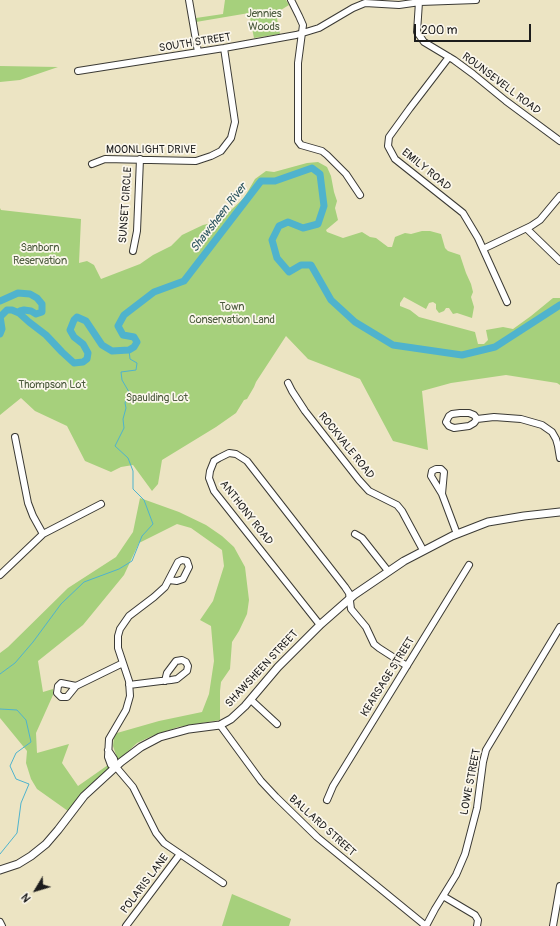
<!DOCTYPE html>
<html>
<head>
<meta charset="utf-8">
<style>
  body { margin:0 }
  #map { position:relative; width:560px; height:926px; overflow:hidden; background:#ece4c3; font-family:Pangolin,sans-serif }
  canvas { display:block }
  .north { position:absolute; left:16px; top:870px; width:40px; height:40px; -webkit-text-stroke:3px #fbf7ec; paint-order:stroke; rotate:232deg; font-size:11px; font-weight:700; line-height:16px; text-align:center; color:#1c1c1c }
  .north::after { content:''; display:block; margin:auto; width:14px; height:18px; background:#1c1c1c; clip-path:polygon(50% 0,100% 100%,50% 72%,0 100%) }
  .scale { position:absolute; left:414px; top:24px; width:117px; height:18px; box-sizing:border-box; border:2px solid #1c1c1c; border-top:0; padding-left:5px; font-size:12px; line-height:14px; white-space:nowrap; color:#1c1c1c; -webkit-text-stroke:3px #fbf7ec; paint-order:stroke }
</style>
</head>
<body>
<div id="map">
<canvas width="560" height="926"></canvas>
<div class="north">N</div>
<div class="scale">200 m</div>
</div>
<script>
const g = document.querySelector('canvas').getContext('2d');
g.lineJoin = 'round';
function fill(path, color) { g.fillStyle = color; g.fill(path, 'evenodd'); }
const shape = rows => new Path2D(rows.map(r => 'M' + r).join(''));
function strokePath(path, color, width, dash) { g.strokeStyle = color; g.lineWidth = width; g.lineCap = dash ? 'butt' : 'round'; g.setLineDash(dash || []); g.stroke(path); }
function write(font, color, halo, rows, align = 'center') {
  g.font = font + ' Pangolin,sans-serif'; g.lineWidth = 3.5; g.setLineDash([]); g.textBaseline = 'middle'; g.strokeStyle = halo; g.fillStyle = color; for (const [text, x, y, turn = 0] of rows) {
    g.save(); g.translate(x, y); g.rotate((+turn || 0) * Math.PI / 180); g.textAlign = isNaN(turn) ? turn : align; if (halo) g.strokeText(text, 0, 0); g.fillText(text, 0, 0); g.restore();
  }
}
fill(shape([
  [225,0,286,0,289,5,276,13,280,34,254,38,249,13,196,22,196,18,223,14],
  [0,66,58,67,20,80,0,82],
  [318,162,327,167,331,176,334,192,337,201,335,208,338,220,326,230,327,232,343,238,362,232,370,237,376,238,388,247,392,247,395,237,405,233,411,234,422,231,430,231,441,234,445,248,448,251,460,255,466,273,471,284,473,292,471,297,474,307,472,318,457,313,453,314,449,308,446,308,444,311,439,313,436,309,436,304,433,302,429,303,426,309,404,297,400,303,400,306,410,310,419,317,475,332,478,344,484,344,488,340,486,330,503,327,513,329,531,316,553,298,560,298,560,385,557,383,506,375,451,383,422,391,428,450,393,441,360,379,308,359,286,336,256,382,254,387,247,399,244,400,236,413,216,427,162,460,158,484,152,491,133,465,121,467,111,472,85,461,67,426,35,411,21,398,0,415,0,208,1,210,81,219,79,263,87,261,94,265,101,279,140,264,153,255,171,246,182,235,203,225,212,223,218,225,229,212,244,198,255,179,266,171,274,172,307,163],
  [140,498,179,512,206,525,222,536,234,547,245,567,249,600,247,614,239,631,232,642,230,669,221,682,220,691,220,720,178,727,152,736,137,743,83,793,68,811,37,789,31,779,26,763,27,751,0,718,0,653,8,647,68,588,116,557,133,532],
  [177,524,191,528,222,550,224,566,213,601,200,620,211,626,214,661,209,694,202,712,159,721,117,733,114,737,113,746,116,755,108,765,78,786,62,763,69,744,37,753,36,733,53,695,53,689,43,692,38,661,83,625,124,575,139,543],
  [232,894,291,919,289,926,222,926]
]), '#a6d07c');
strokePath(shape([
  [0,674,15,663,33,642,61,604,84,582,119,569,132,561,142,536,153,524,144,500,133,489,133,471,128,458,115,446,124,428,123,419,126,408,125,403,129,392,122,380,121,372,136,370,137,363,130,359,129,350],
  [0,709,17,710,26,720,31,742,16,753,10,766,16,779,29,784,21,803,17,833,0,854]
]), '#4fb3cd', 1);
strokePath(shape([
  [0,301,18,293,30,294,37,298,42,304,42,312,36,314,31,311,24,310,20,311,19,313,29,322,46,335,62,352,74,363,83,362,87,359,88,353,83,344,74,337,70,330,74,320,77,317,86,321,102,345,112,351,129,350,134,347,137,342,134,337,123,335,118,326,124,315,154,292,184,281,261,181,275,181,312,168,320,174,324,206,318,224,303,228,288,222,279,226,272,240,277,258,289,272,301,265,311,265,331,300,355,322,393,345,462,355,495,347,560,305],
  [0,316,2,329,0,334],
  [0,317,7,310,12,310,19,313]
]), '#4fb3cd', 7);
const minor = shape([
  [189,0,198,52],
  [291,0,299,16,303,25,298,63,298,141,301,145,322,151,327,155,346,174,360,195],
  [419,2,417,32,424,42,454,60,473,74,506,101,560,141],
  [449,57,410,108,389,137,388,146,395,159,463,213,478,238,507,302],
  [78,71,224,48,296,35,319,28,353,8,365,3,399,5,420,2,476,0],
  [92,164,105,159,196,161,211,156,221,151,231,138,235,122,224,48],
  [527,229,560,261],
  [483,249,531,226,540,220,560,196],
  [133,251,137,231,140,159],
  [288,383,292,391,305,411,359,480,369,491,397,505,402,511,423,550],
  [460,413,469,413,474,415,477,419,474,423,469,426,454,428,449,426,446,422,449,416,452,414,460,413],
  [477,419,494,417,521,419,542,425,552,432,556,439,558,446,560,458],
  [15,437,28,503,33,516,43,534],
  [442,494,431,476,432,471,436,469,441,469,444,472,442,494,457,534],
  [355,534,362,538,388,571],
  [0,575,43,534,101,504],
  [169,580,177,581,183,579,189,567,187,561,182,560,178,562,165,587,154,597,129,616,120,629,118,636,118,648,129,681,130,696,126,710,109,739,108,757,111,765,116,767,133,787,156,833,164,843,223,883],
  [320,625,214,491,209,478,210,471,214,461,219,458,229,453,236,454,247,461,345,587,349,593,351,609,366,627,374,644,379,648,407,666],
  [129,685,161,681,171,680,177,679,187,671,188,666,186,662,182,660,176,661,167,673,165,681],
  [76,686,67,697,61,697,57,693,58,686,61,683,76,686,123,663],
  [251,700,277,724],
  [220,725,261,781,276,797,317,837,426,926],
  [108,750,114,759,116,767],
  [327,800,333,786,469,565],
  [443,896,475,915,478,920,477,926],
  [0,922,2,926],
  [126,926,180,854],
  [426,926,435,909,456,875,465,854,477,808,483,762,486,750,560,627],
  [553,926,560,886]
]);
const major = shape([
  [0,870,18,864,31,856,46,844,58,830,84,796,121,762,141,747,160,737,189,729,220,725,231,719,245,706,278,667,321,624,354,595,404,561,452,536,488,522,524,516,560,512]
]);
strokePath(minor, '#3b3a35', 8);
strokePath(major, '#3b3a35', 9);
strokePath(minor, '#fff', 6);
strokePath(major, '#fff', 7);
write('11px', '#4c5b3e', '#fbf7ec', [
  ["Jennies",264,14],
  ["Woods",264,27],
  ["Sanborn",40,248],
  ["Reservation",40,261],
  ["Town",232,307],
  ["Conservation Land",232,320],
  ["Thompson Lot",52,385],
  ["Spaulding Lot",157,398]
]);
write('11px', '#1c1c1c', '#fbf7ec', [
  ["SOUTH STREET",195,43,-9],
  ["ROUNSEVELL ROAD",501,84,37],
  ["MOONLIGHT DRIVE",151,150],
  ["EMILY ROAD",426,170,39],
  ["SUNSET CIRCLE",126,205,-86],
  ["ROCKVALE ROAD",346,446,51],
  ["ANTHONY ROAD",246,513,52],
  ["SHAWSHEEN STREET",262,669,-47],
  ["KEARSAGE STREET",388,677,-58],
  ["LOWE STREET",471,782,-79],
  ["BALLARD STREET",322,826,42],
  ["POLARIS LANE",145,884,-53]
]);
write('italic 12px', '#305863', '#fbf7ec', [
  ["Shawsheen River",219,218,-52]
]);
</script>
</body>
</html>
